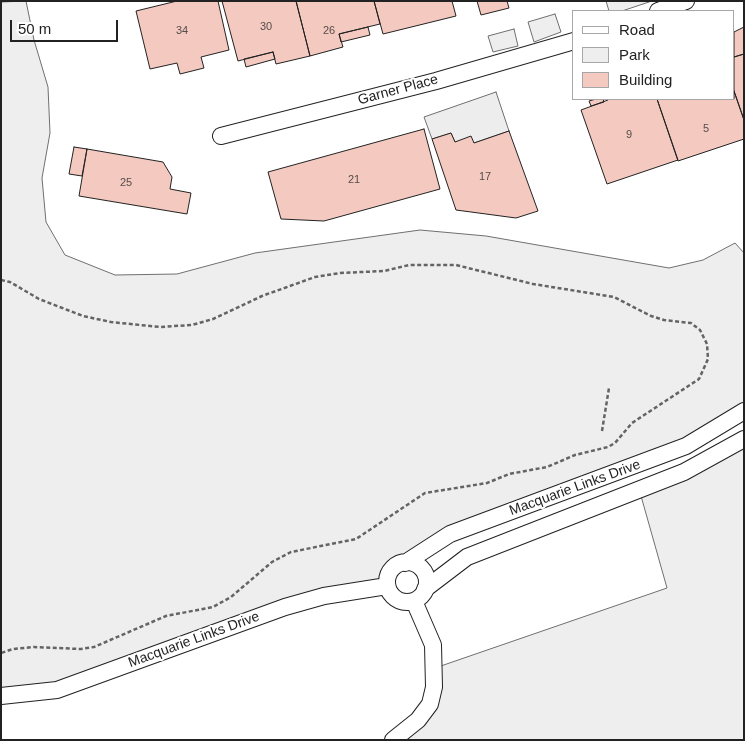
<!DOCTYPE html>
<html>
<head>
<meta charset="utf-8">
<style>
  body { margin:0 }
  #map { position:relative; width:745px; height:741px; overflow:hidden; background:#fff; font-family:Helvetica,sans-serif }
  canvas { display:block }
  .frame { position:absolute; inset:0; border:2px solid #222; pointer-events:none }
  .legend { position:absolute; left:572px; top:10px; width:162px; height:90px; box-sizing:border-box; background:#fff; border:1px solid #a7a7a7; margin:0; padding:6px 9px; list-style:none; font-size:15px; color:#222 }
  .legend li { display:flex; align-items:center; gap:10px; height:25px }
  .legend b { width:25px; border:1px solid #a7a7a7 }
  .scale { position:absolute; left:10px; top:20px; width:108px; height:22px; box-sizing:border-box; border:2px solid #222; border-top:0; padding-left:6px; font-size:15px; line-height:18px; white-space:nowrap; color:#222; -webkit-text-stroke:4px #fff; paint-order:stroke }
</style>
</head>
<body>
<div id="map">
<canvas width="745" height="741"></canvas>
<div class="frame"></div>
<ul class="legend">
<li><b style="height:6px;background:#fff"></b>Road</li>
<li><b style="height:14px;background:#eee"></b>Park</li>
<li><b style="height:14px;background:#f3c9c0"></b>Building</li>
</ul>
<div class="scale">50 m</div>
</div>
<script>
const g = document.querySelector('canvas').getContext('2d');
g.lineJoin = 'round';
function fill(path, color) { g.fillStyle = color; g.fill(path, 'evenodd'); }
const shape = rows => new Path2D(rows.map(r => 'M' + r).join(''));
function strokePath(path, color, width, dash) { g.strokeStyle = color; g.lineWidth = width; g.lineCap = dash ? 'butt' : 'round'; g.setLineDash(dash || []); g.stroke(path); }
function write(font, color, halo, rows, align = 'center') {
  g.font = font + ' Helvetica,sans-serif'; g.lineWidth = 4; g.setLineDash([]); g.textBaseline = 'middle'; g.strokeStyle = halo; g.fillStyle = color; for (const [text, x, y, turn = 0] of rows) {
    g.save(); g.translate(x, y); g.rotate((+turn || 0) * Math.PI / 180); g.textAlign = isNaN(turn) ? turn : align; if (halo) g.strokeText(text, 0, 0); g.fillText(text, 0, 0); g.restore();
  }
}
const green = shape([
  [26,1,34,40,48,87,50,133,42,178,46,222,65,255,115,275,177,274,255,253,420,230,486,236,669,268,703,260,735,243,744,253,744,409,675,452,456,532,405,563,391,568,388,584,323,595,57,690,1,695,1,2,26,1],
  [606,1,652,1,622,11,609,11,606,1],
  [555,14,561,32,534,42,528,22,555,14],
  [514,29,518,46,493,52,488,36,514,29],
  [744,439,744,740,392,740,430,704,435,668,667,588,641,496,744,439]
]);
fill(green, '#eee');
strokePath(green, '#6f6f6f', 1);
const parking = shape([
  [496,92,509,131,474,143,455,142,451,133,432,139,424,117,496,92]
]);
fill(parking, '#ededed');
strokePath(parking, '#6f6f6f', 1);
const building = shape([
  [177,1,218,1,229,50,201,57,204,68,180,74,177,63,150,69,136,11,177,1],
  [222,1,296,1,310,56,276,64,273,52,238,61,222,1],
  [296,1,374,1,380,24,339,34,343,47,310,56,296,1],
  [374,1,452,1,456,16,383,34,374,1],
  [477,1,507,1,509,8,481,15,477,1],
  [368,27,370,35,341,42,339,34,368,27],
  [744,27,744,54,734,57,734,32,744,27],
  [273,52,275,59,246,67,244,59,273,52],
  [744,54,744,120,734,91,734,57,744,54],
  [734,91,744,120,744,139,678,161,657,99,734,99,734,91],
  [596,99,603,99,604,102,591,106,589,101,596,99],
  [608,99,657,99,678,160,607,184,581,110,608,100,608,99],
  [424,129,440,189,324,221,281,219,268,172,424,129],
  [509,131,538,211,516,218,456,210,432,139,451,133,455,142,471,136,474,143,509,131],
  [74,147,87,149,82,176,69,174,74,147],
  [87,149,163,162,172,177,170,189,191,193,187,214,79,196,87,149]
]);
fill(building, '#f3c9c0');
strokePath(building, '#222', 1);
const minor = shape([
  [658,11,686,1],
  [221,136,436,81,574,41],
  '387 582a20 20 0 1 1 40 0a20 20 0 1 1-40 0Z',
  [405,563,450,534,686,446,744,411],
  [425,589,467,557,684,472,744,439],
  [1,696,57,690,285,607,324,596,387,586],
  [393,740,418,720,430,704,434,687,433,645,414,601]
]);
strokePath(minor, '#222', 18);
strokePath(shape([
  [1,280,10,282,39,299,83,316,111,322,160,327,192,325,213,319,262,296,315,277,340,273,384,271,409,265,456,265,533,284,614,297,651,316,664,320,691,323,700,330,707,344,708,359,699,379,632,423,615,443,608,447,575,455,547,467,509,474,487,483,425,493,356,539,291,552,272,562,231,597,213,607,166,616,94,647,81,649,34,647,13,649,1,653],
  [602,431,609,388]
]), '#646464', 2.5, [4, 2.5]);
strokePath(minor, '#fff', 16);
write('11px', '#564c4a', null, [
  ["30",266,27],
  ["34",182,31],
  ["26",329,31],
  ["5",706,129],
  ["9",629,135],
  ["17",485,177],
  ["21",354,180],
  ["25",126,183]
]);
write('14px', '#222', '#fff', [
  ["Garner Place",398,90,-15],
  ["Macquarie Links Drive",575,488,-20],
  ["Macquarie Links Drive",194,640,-20]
]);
</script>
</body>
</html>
